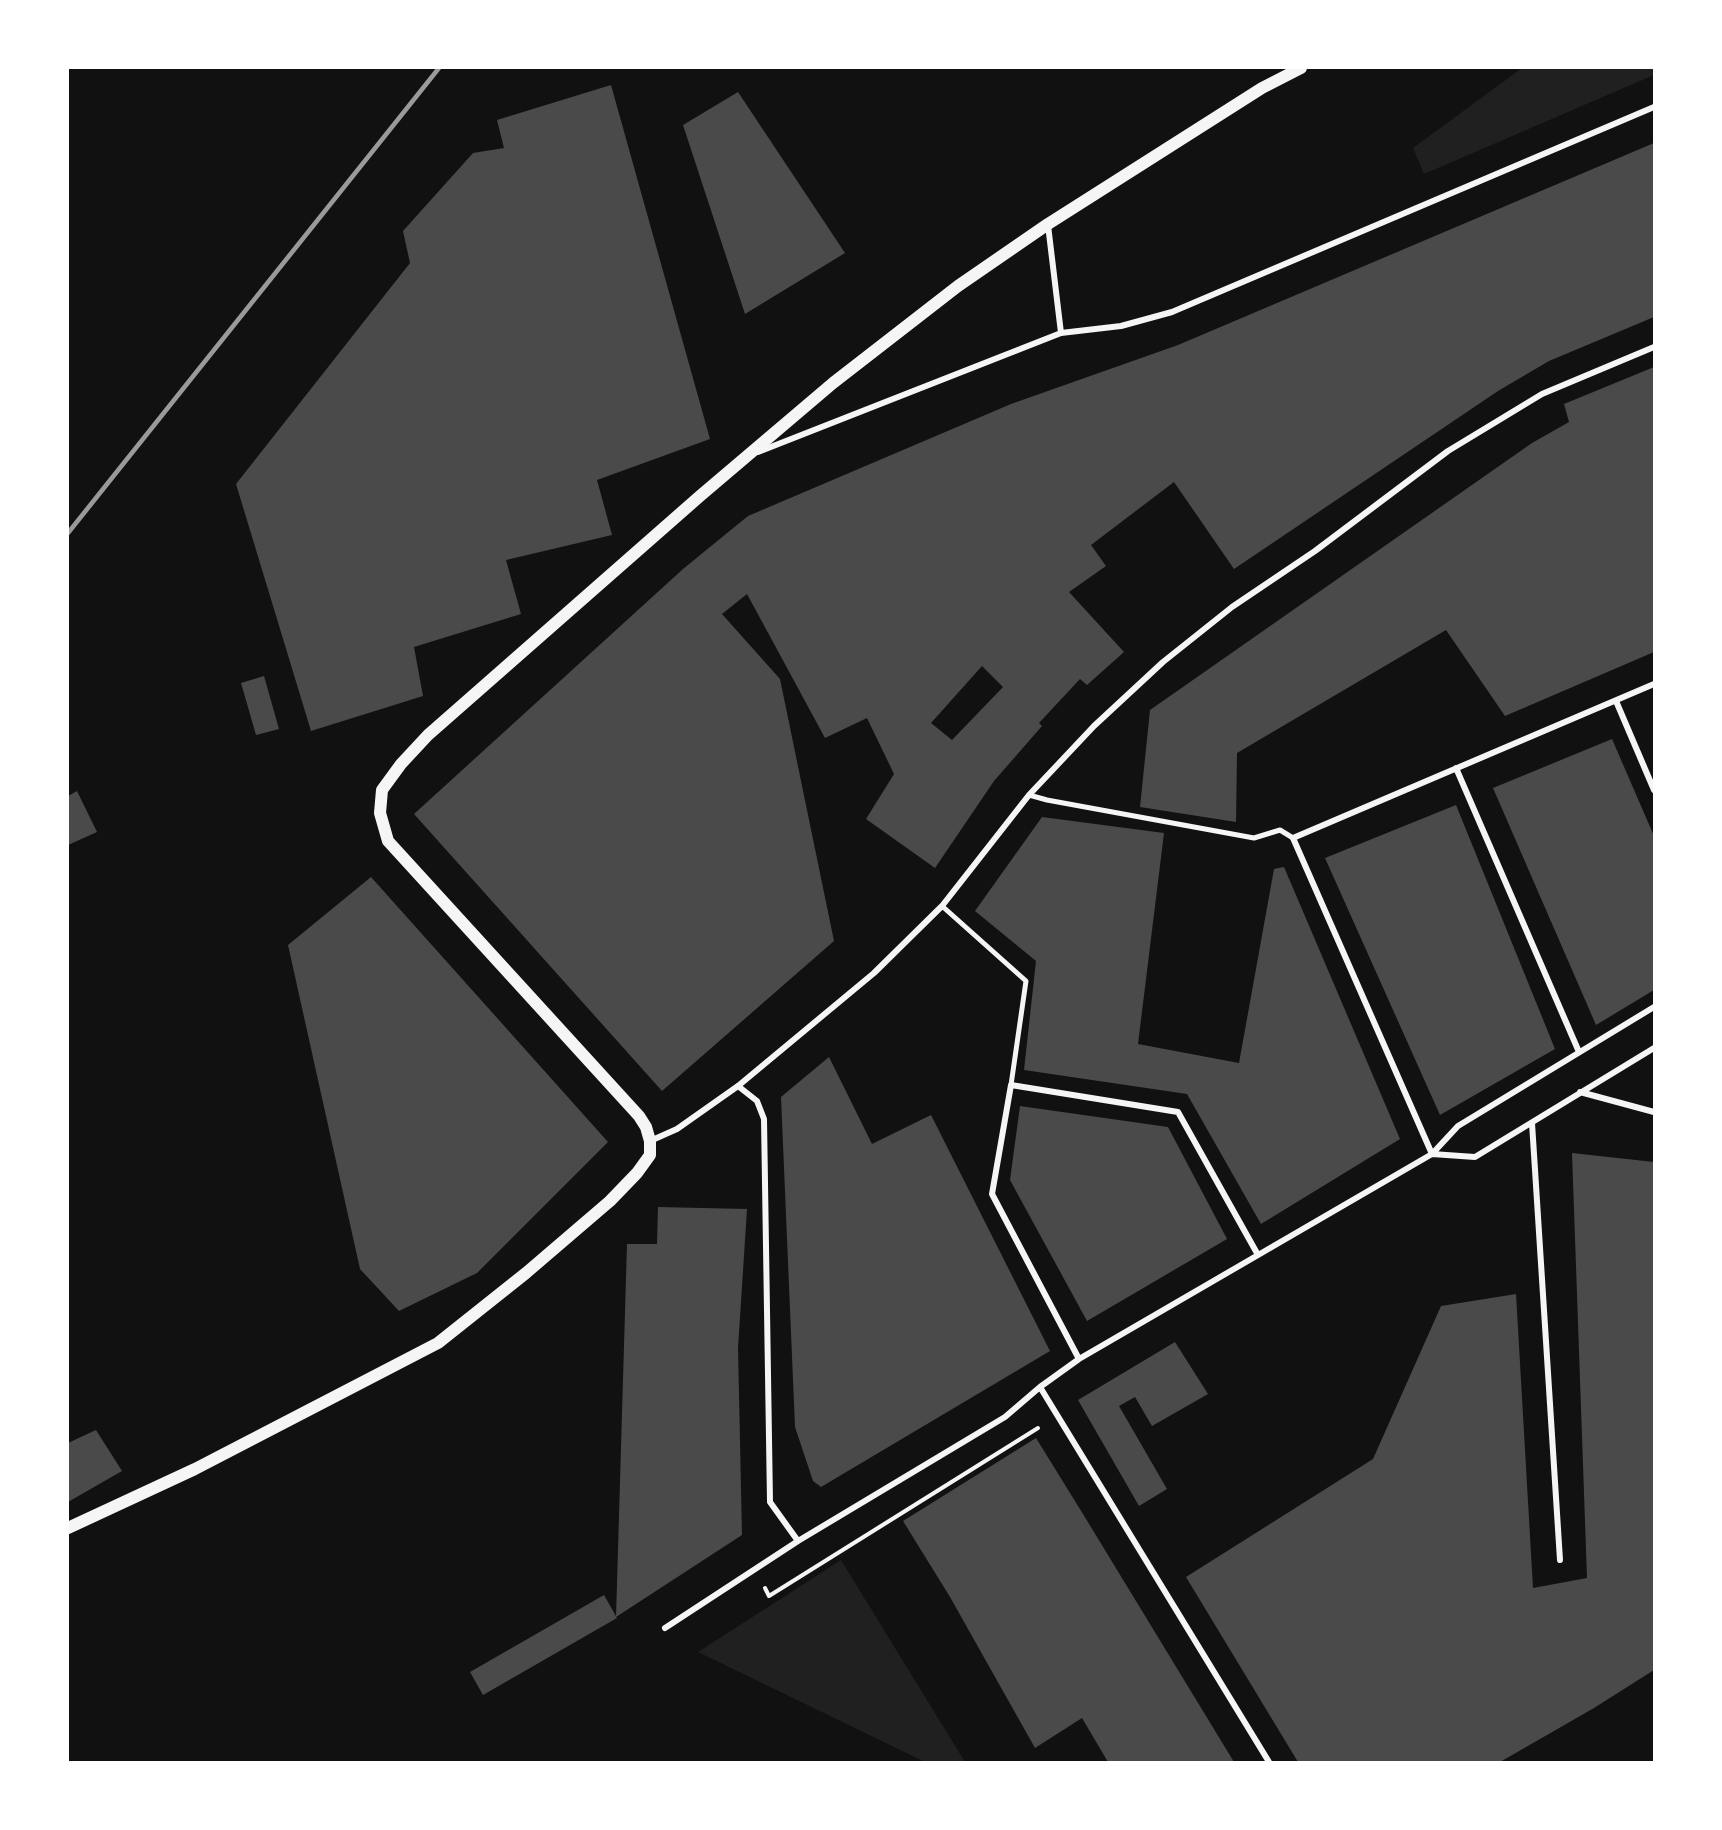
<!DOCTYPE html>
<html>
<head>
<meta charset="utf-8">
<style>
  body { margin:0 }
  #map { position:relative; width:1722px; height:1830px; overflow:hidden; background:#111; font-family:"Fira Sans",sans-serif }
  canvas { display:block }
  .frame { position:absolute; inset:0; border:69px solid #fff; pointer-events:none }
</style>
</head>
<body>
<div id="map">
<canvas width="1722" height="1830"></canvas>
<div class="frame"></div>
</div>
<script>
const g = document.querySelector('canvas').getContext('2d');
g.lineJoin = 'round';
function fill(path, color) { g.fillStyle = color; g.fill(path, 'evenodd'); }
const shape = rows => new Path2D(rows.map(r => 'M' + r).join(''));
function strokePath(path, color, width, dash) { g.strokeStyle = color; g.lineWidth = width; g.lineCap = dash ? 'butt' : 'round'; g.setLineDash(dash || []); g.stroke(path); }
fill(shape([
  [1522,68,1654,68,1654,75,1424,174,1413,148],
  [841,1560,965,1762,925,1762,698,1652]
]), '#202020');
fill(shape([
  [611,85,710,439,597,480,612,535,506,560,521,614,414,647,423,696,311,731,236,484,410,263,403,231,473,153,504,148,497,120],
  [738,92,845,253,745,314,683,125],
  [1654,143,1654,317,1549,361,1498,391,1234,569,1174,482,1091,545,1106,566,1069,592,1124,652,1087,685,1080,679,1039,723,1042,726,994,781,935,868,866,819,894,774,867,718,825,738,747,594,722,614,780,679,834,941,662,1091,414,814,683,569,748,516,1011,404,1178,345],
  [982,666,1003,687,952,740,931,723],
  [1654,367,1654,652,1505,716,1446,630,1237,753,1236,822,1140,807,1150,710,1532,443,1569,422,1564,404],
  [264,676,279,729,256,735,241,683],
  [1612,739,1654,836,1654,990,1596,1025,1493,788],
  [77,791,97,832,68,845,68,796],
  [1456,805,1555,1049,1440,1115,1325,858],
  [1042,817,1164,833,1138,1044,1239,1063,1274,869,1284,867,1400,1139,1261,1224,1187,1094,1024,1070,1036,961,975,911],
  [371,877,608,1142,477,1273,399,1311,360,1269,288,945],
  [829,1057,872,1144,931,1115,1050,1351,821,1487,813,1481,795,1427,781,1097],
  [1020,1106,1168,1127,1227,1239,1087,1321,1010,1180],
  [1572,1153,1654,1162,1654,1670,1594,1708,1500,1762,1298,1762,1186,1577,1373,1459,1441,1306,1516,1294,1533,1588,1587,1578],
  [658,1207,747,1209,738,1348,742,1535,616,1617,627,1244,657,1244],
  [1175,1342,1208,1394,1152,1426,1135,1397,1119,1406,1167,1489,1139,1506,1078,1400],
  [96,1430,122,1471,68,1502,68,1443],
  [1036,1438,1083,1514,1234,1762,1108,1762,1082,1718,1035,1748,950,1597,903,1521],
  [604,1595,617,1618,483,1695,470,1672]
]), '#4a4a4a');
strokePath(shape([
  [765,1588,769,1596,1038,1428]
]), '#f5f5f5', 4);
strokePath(shape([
  [1029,795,1047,800,1254,838,1280,830,1293,838],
  [942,906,1026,981,1011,1085]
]), '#f5f5f5', 5);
strokePath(shape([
  [1061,333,1121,326,1172,312,1654,107],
  [758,452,1061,333,1048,225],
  [1616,701,1654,790],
  [1456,768,1579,1052],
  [738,1086,757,1101,764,1119,770,1502,798,1541],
  [1580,1092,1654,1112],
  [1532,1123,1560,1560],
  [650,1141,677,1129,738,1086,874,973,942,906,1029,795,1094,726,1163,662,1232,607,1315,551,1448,451,1542,394,1654,347],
  [1432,1154,1293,838,1654,684],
  [1432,1154,1475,1157,1654,1048],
  [1079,1359,992,1194,1011,1085,1178,1112,1258,1255],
  [1040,1387,1269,1762],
  [665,1628,798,1541,1005,1417,1040,1387,1079,1359,1432,1154,1458,1126,1654,1007]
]), '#f5f5f5', 6);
strokePath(shape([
  [68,1528,195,1469,438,1343,526,1273,610,1201,637,1173,650,1155,650,1141,646,1127,639,1116,388,841,380,813,382,790,401,764,428,735,700,496,833,383,958,286,1048,224,1262,88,1301,68]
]), '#f5f5f5', 12);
strokePath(shape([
  [68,533,439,68]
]), '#9a9a9a', 4.5);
</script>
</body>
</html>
